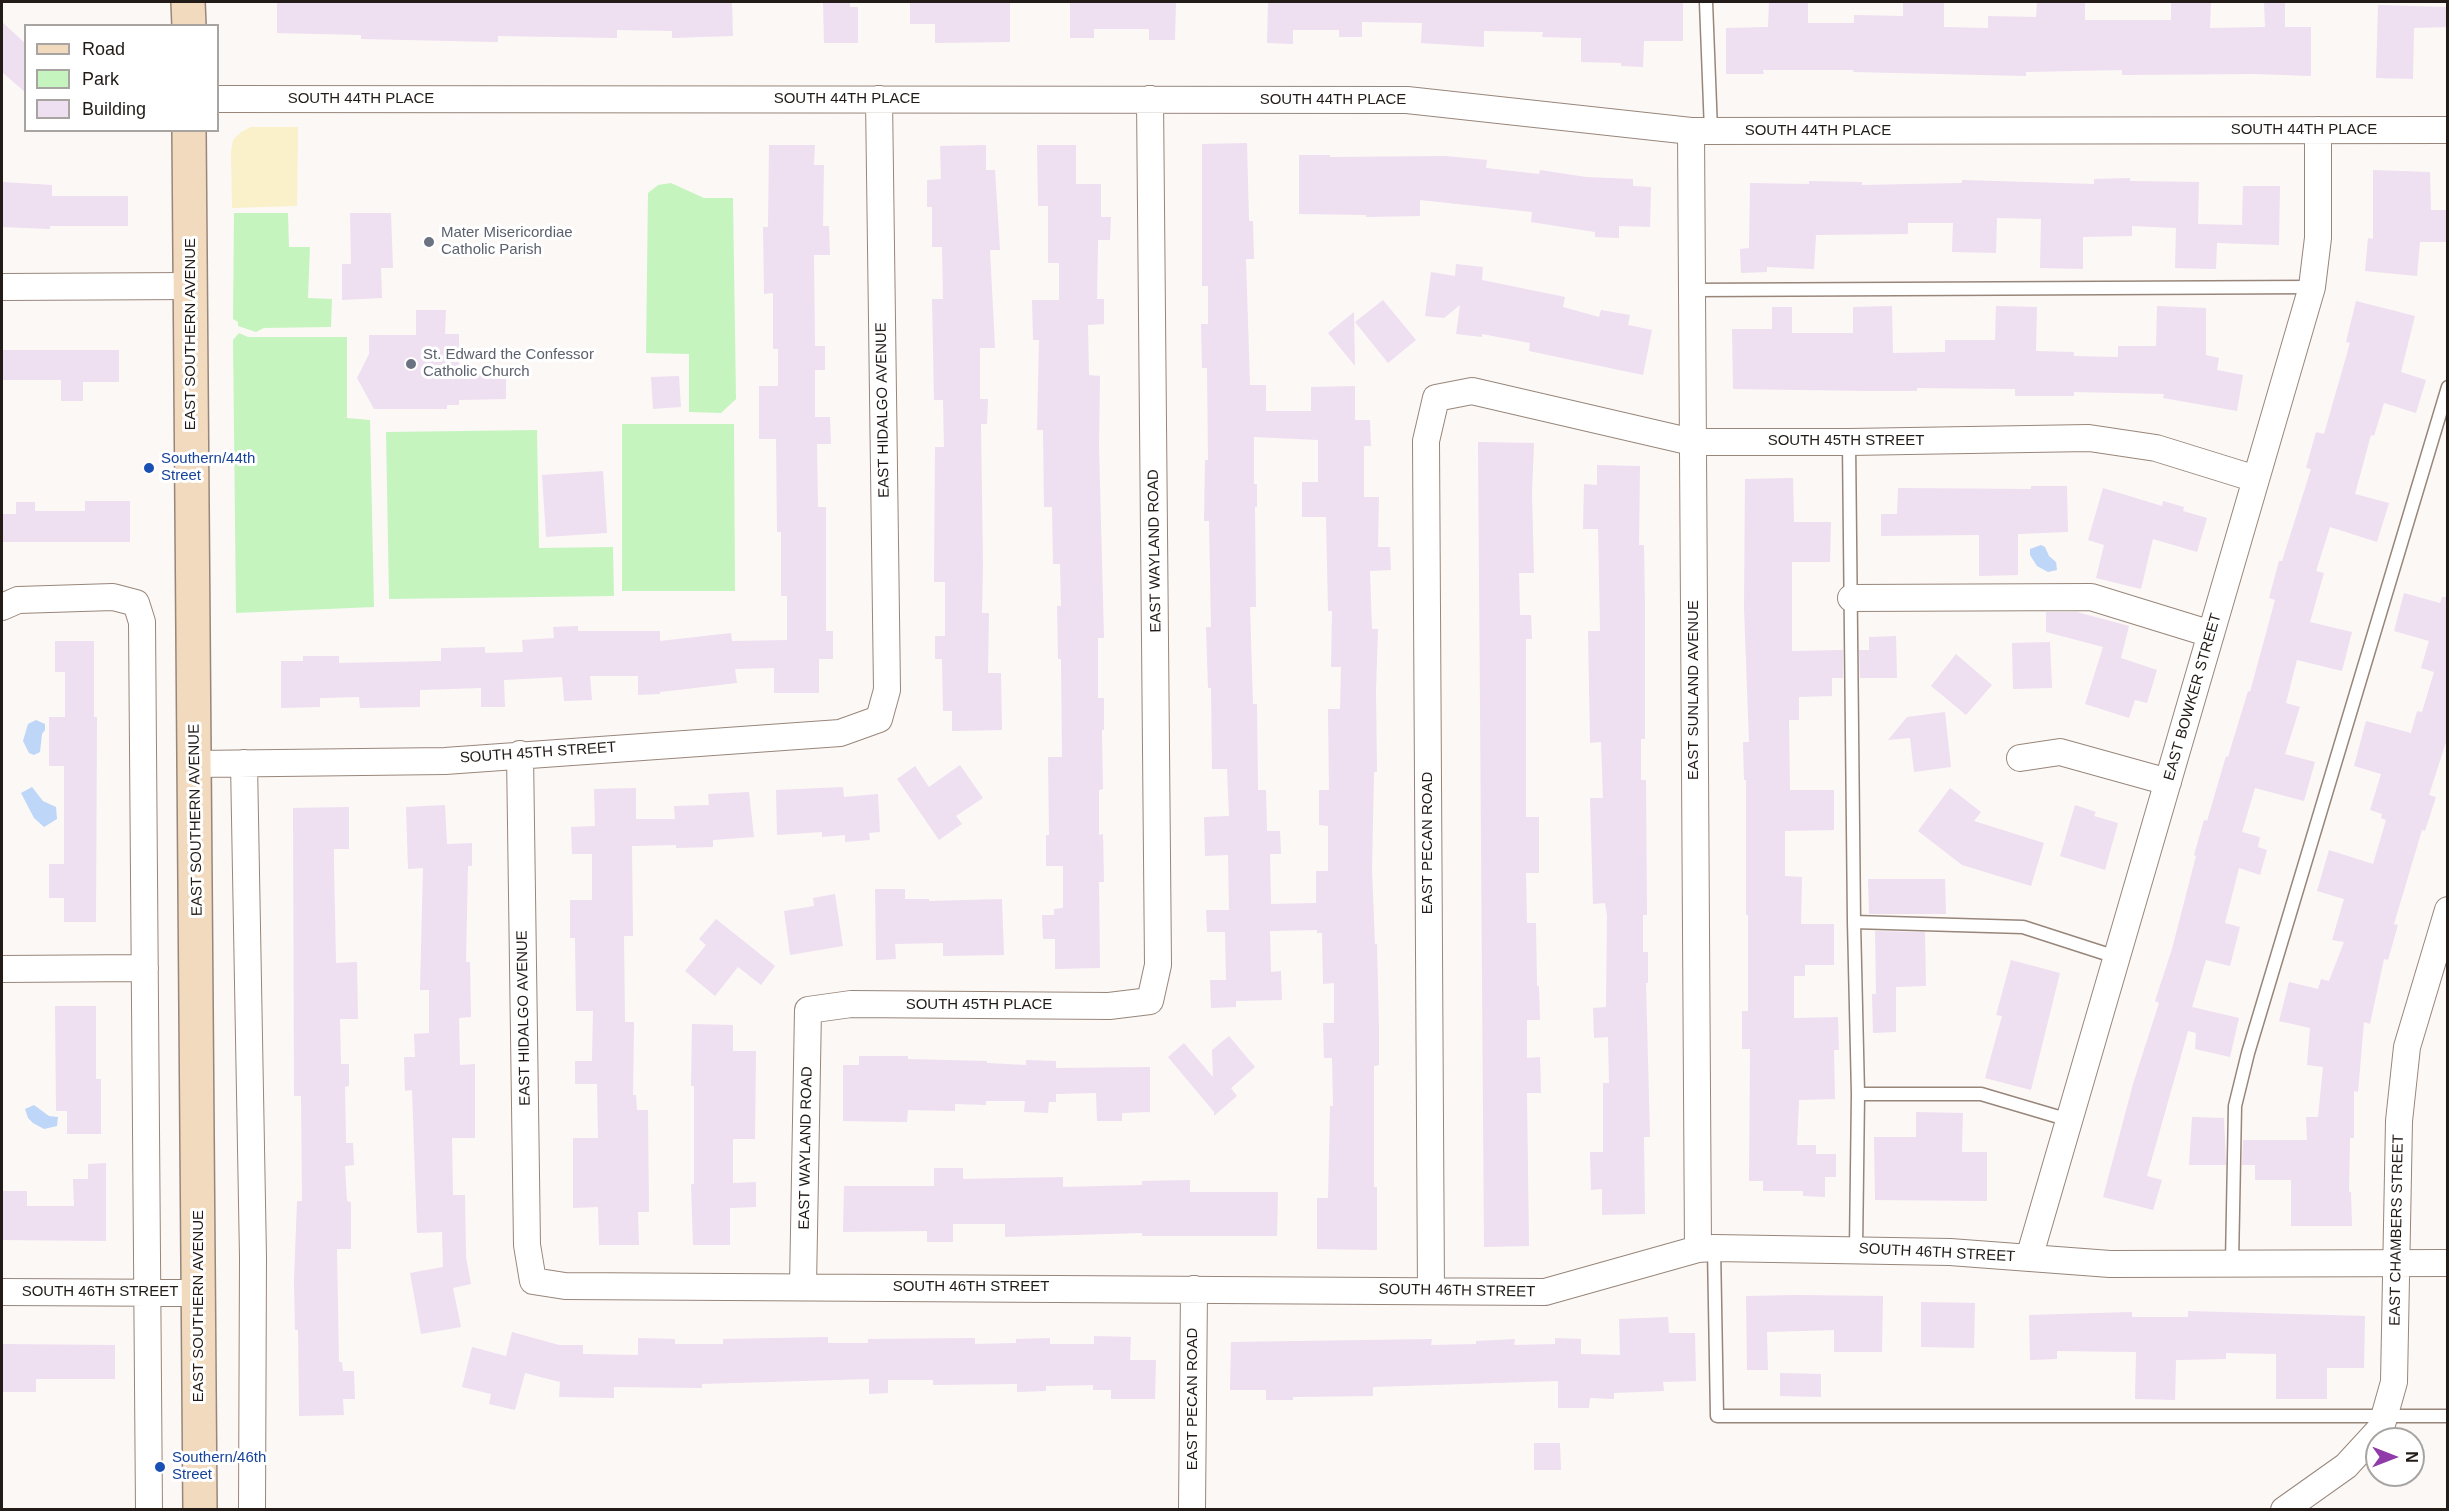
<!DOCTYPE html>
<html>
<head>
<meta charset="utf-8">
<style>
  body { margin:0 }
  #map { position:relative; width:2449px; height:1511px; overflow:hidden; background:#fcf8f6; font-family:Arial,sans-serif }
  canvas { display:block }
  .frame { position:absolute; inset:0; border:3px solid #221b17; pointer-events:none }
  .legend { position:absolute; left:24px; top:24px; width:195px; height:108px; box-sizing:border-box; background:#fff; border:2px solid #a7a4a2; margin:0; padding:8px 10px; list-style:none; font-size:18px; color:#221b17 }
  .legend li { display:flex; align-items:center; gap:12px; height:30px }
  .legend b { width:30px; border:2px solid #a7a4a2 }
  .north { position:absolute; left:2365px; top:1427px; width:60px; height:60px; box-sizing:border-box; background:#fff; border:2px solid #a7a4a2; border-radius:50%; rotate:90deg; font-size:16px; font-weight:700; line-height:24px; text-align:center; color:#221b17 }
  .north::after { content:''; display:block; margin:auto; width:21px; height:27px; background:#903ba9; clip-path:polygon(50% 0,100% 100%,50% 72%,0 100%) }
</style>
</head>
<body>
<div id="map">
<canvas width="2449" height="1511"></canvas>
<div class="frame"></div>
<ul class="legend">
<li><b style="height:8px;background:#f1dabe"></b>Road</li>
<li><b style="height:16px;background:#c6f4bf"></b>Park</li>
<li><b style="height:16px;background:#eedff1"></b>Building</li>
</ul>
<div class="north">N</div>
</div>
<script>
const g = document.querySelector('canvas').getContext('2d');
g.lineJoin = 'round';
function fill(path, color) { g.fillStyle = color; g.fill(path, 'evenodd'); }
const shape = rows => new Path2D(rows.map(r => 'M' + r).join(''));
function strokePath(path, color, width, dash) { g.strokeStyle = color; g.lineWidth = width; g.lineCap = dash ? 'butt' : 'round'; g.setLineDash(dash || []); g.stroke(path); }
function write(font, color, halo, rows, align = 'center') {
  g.font = font + ' Arial,sans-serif'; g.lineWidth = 6; g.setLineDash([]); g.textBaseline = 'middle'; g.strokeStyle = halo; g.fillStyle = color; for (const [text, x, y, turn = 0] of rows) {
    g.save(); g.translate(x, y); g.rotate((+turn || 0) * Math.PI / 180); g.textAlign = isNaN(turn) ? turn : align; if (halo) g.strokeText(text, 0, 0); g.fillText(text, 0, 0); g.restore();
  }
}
fill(shape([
  [671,183,704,198,733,198,736,399,721,413,689,412,689,354,646,353,648,193,658,185],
  [234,213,288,213,289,247,310,247,308,298,332,299,331,327,264,328,256,332,238,326,238,322,233,319],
  [239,333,248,337,347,337,347,418,370,420,374,607,236,613,233,340],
  [622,424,734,424,735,591,622,591],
  [537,430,539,548,613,547,614,596,389,599,386,432]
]), '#c6f4bf');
fill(shape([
  [251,127,298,127,297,206,232,208,231,151,233,140,241,132]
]), '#faf0ca');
fill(shape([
  [2041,545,2045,547,2049,556,2056,562,2057,570,2048,572,2037,566,2030,555,2030,549],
  [36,720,45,724,45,730,42,734,40,752,34,755,29,753,23,741,28,724],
  [32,787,43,801,56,807,57,819,44,827,34,818,21,793],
  [34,1105,49,1116,58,1117,57,1126,44,1129,33,1123,28,1118,25,1109]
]), '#bed6f7');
fill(shape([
  [277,2,732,2,733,36,672,38,672,31,617,30,617,38,498,36,498,42,361,39,361,35,277,33],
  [823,2,850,2,850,7,858,7,858,43,824,43],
  [910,2,1010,2,1010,42,935,43,935,24,910,24],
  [1070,2,1176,2,1175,40,1149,40,1149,29,1094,29,1094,38,1070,38],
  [1268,2,1683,2,1683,41,1644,41,1643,67,1621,66,1621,63,1581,62,1581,38,1542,37,1543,32,1484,31,1484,47,1421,43,1422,23,1362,22,1362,37,1339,37,1339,30,1293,30,1293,44,1267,43],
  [1769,2,1808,2,1808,23,1854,23,1854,15,1903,16,1903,2,1944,2,1944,27,1988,28,1988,16,2036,17,2037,2,2085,2,2085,20,2171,20,2171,2,2211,2,2210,28,2265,27,2264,2,2285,2,2285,27,2311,27,2311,76,2256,74,2122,75,2122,70,2026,72,2026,76,1853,72,1854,70,1763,70,1764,74,1726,74,1726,28,1768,27],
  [2378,5,2448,7,2448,27,2414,28,2413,79,2376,78],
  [2,22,26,44,26,93,2,72],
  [1247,143,1249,221,1253,221,1254,259,1246,259,1250,385,1266,385,1266,411,1311,411,1311,387,1355,386,1355,420,1370,420,1371,446,1364,446,1364,497,1379,497,1378,547,1390,547,1391,570,1370,571,1372,629,1378,629,1376,692,1377,772,1374,772,1372,870,1375,944,1377,944,1379,1029,1379,1065,1374,1066,1374,1187,1377,1187,1377,1250,1317,1249,1317,1198,1328,1198,1330,1106,1333,1106,1332,1058,1324,1058,1323,1023,1334,1023,1334,983,1323,984,1322,933,1317,933,1317,930,1270,931,1271,972,1281,971,1282,1000,1236,1001,1236,1007,1211,1008,1210,980,1226,980,1225,932,1207,932,1206,910,1229,910,1228,855,1205,856,1204,817,1229,816,1227,769,1212,769,1211,688,1208,688,1206,627,1211,627,1209,521,1204,521,1205,460,1208,460,1207,368,1202,368,1201,324,1208,324,1208,286,1202,286,1202,144],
  [1254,437,1318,440,1318,482,1302,482,1302,517,1326,517,1328,611,1332,611,1331,667,1341,667,1340,709,1328,709,1329,790,1319,790,1319,825,1328,826,1328,871,1316,871,1316,903,1271,904,1270,854,1281,854,1280,831,1267,831,1266,790,1258,790,1257,704,1253,704,1250,607,1256,607,1255,507,1257,507,1257,484,1254,484],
  [769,145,815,145,814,165,824,165,823,226,829,226,830,255,814,255,815,346,825,346,825,370,815,370,815,417,830,417,831,444,817,444,818,507,826,507,826,631,833,631,833,659,819,659,819,693,774,693,774,668,735,669,737,683,660,692,660,694,638,695,638,676,590,676,592,700,564,701,562,677,504,680,505,707,481,707,481,688,420,690,420,707,360,708,359,697,320,698,320,707,281,708,281,661,303,661,303,656,339,656,339,663,441,661,441,648,485,647,485,653,523,652,522,640,554,638,553,627,578,626,578,631,660,631,660,641,731,633,732,641,787,640,787,596,781,596,781,532,777,532,776,439,759,439,759,386,778,386,778,349,773,349,773,293,764,294,763,227,768,227],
  [986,145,986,170,995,170,1000,250,990,250,995,348,980,348,980,399,988,399,987,424,981,424,983,565,982,613,989,613,988,673,1001,673,1002,730,952,731,952,711,943,711,942,659,935,659,935,636,945,636,945,582,934,582,935,447,944,447,943,400,934,400,932,299,943,299,942,247,932,247,932,207,927,207,927,180,941,179,940,146],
  [1037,145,1076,145,1076,184,1101,184,1101,217,1111,217,1110,240,1098,240,1097,299,1104,299,1104,324,1088,325,1089,375,1100,376,1099,446,1104,638,1098,638,1098,698,1104,698,1104,730,1102,730,1103,789,1099,790,1099,835,1103,834,1104,882,1099,882,1100,968,1055,969,1055,939,1043,939,1042,915,1054,915,1054,909,1063,908,1063,866,1046,866,1046,835,1049,835,1048,757,1062,757,1061,659,1058,659,1057,606,1061,606,1060,564,1053,564,1052,507,1044,507,1043,430,1037,430,1039,340,1033,340,1032,300,1059,300,1059,263,1048,263,1048,206,1038,206],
  [1299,155,1330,155,1330,157,1446,156,1487,160,1486,168,1539,174,1540,170,1586,177,1633,179,1633,186,1651,187,1650,227,1619,226,1619,238,1595,237,1595,232,1531,222,1532,212,1420,200,1420,216,1366,217,1366,215,1299,214],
  [2373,170,2430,172,2431,210,2448,210,2448,242,2420,242,2417,276,2365,271,2368,238,2373,239],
  [2130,178,2130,181,2199,182,2198,224,2242,225,2243,186,2280,186,2279,245,2217,243,2216,269,2175,268,2176,228,2132,226,2132,236,2083,237,2083,269,2040,268,2041,219,1997,218,1996,253,1952,252,1953,223,1908,223,1908,234,1816,235,1814,269,1767,267,1767,272,1741,273,1740,249,1749,248,1750,183,1809,184,1809,181,1862,182,1862,185,1962,183,1962,180,2094,184,2094,179],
  [2,182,52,185,52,196,128,196,128,226,50,226,50,229,2,227],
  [350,213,391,213,393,268,381,268,382,298,342,300,342,264,351,264],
  [1456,264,1483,267,1482,280,1565,297,1563,307,1599,317,1601,310,1630,315,1628,325,1652,330,1643,375,1529,351,1530,343,1482,334,1482,337,1456,334,1460,305,1444,318,1425,316,1431,272,1455,276],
  [1383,300,1416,340,1388,363,1355,322],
  [2356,301,2415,316,2401,372,2426,380,2416,413,2384,403,2374,436,2371,435,2355,494,2389,503,2377,542,2330,527,2316,571,2324,573,2310,622,2352,632,2342,671,2297,660,2286,703,2300,707,2285,754,2315,762,2304,801,2255,788,2242,832,2260,837,2258,847,2267,850,2260,875,2239,868,2225,923,2240,927,2230,966,2206,960,2192,1007,2239,1018,2230,1057,2195,1049,2196,1033,2188,1031,2147,1176,2162,1180,2153,1210,2103,1197,2133,1084,2159,1003,2155,1001,2172,949,2196,856,2194,855,2204,820,2207,821,2226,756,2228,757,2248,691,2250,692,2275,600,2269,598,2279,561,2282,561,2311,469,2306,468,2316,432,2324,434,2350,343,2346,342],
  [1892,306,1893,353,1945,352,1945,340,1995,340,1996,306,2037,307,2036,351,2074,352,2074,356,2118,357,2118,346,2156,346,2157,306,2206,308,2206,355,2219,358,2217,370,2243,375,2237,411,2163,398,2164,394,2074,392,2074,396,2015,396,2015,389,1917,388,1917,391,1871,391,1733,389,1732,329,1772,329,1772,307,1792,307,1792,333,1853,333,1853,307],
  [416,310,446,310,445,334,459,334,459,372,506,372,506,399,459,400,459,405,447,405,447,409,374,409,357,378,369,354,369,335,416,335],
  [1354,312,1355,366,1328,333],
  [2,350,119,350,119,382,83,382,83,401,61,401,61,380,2,380],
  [679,376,681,407,653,409,651,377],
  [1478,442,1534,443,1532,494,1534,573,1519,573,1520,615,1531,615,1532,639,1526,639,1526,817,1539,817,1539,873,1526,873,1527,923,1536,923,1537,986,1539,986,1540,1020,1527,1020,1527,1058,1540,1057,1541,1093,1527,1093,1529,1246,1484,1247],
  [1597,465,1640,466,1639,545,1644,545,1645,606,1645,739,1641,739,1641,780,1646,780,1647,915,1643,915,1643,952,1648,952,1648,983,1646,983,1650,1137,1644,1137,1645,1214,1602,1215,1602,1189,1591,1190,1590,1152,1603,1152,1603,1083,1609,1083,1608,1037,1594,1038,1593,1008,1606,1007,1607,915,1605,903,1593,904,1590,798,1603,798,1601,742,1590,743,1588,631,1600,631,1598,529,1583,529,1584,484,1597,485],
  [603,471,607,533,546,537,542,475],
  [1793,478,1794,522,1831,522,1830,562,1792,562,1792,651,1843,650,1843,678,1832,678,1832,696,1799,697,1799,720,1789,720,1790,790,1834,790,1834,830,1785,831,1785,876,1802,877,1801,924,1834,924,1834,965,1805,965,1805,976,1794,976,1794,1018,1838,1017,1839,1050,1834,1050,1835,1099,1799,1100,1797,1145,1816,1145,1816,1154,1836,1154,1836,1177,1825,1177,1825,1197,1803,1196,1803,1191,1763,1191,1763,1181,1749,1181,1750,1049,1742,1049,1742,1011,1748,1011,1748,915,1746,915,1746,780,1744,780,1743,742,1749,742,1744,608,1745,479],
  [2031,486,2067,486,2068,532,2018,534,2018,575,1979,576,1979,535,1881,536,1881,514,1897,514,1898,488,2031,489],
  [2103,488,2162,506,2163,501,2184,507,2183,511,2207,518,2197,552,2153,539,2141,589,2096,578,2104,545,2088,540],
  [85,501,130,501,130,542,2,542,2,514,16,514,16,502,35,502,35,511,85,511],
  [2404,593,2440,603,2442,597,2448,597,2448,736,2429,795,2436,797,2425,831,2422,830,2394,924,2398,925,2388,960,2384,959,2370,1024,2364,1022,2358,1092,2354,1091,2354,1138,2350,1138,2349,1192,2351,1192,2352,1226,2291,1226,2291,1180,2255,1180,2255,1165,2242,1165,2243,1140,2307,1140,2306,1117,2318,1117,2323,1067,2307,1065,2310,1028,2279,1021,2289,982,2318,989,2321,979,2329,981,2344,942,2332,940,2344,899,2317,891,2329,850,2373,864,2386,820,2381,818,2382,814,2370,810,2381,774,2354,766,2366,721,2411,733,2417,711,2422,712,2434,672,2421,668,2429,641,2394,631],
  [2046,612,2077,612,2129,626,2121,658,2157,670,2147,703,2135,700,2129,718,2085,704,2103,647,2046,632],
  [1896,636,1897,678,1860,678,1859,650,1869,650,1869,637],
  [55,641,94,641,94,717,97,717,96,922,64,922,64,898,49,898,49,864,64,864,64,766,49,766,49,717,65,717,65,672,55,672],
  [2050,642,2052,688,2013,689,2012,643],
  [1956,654,1992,685,1966,715,1931,686],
  [1945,712,1951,767,1914,772,1910,738,1888,740,1907,717],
  [960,765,983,798,956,816,962,824,939,840,897,779,915,766,929,787],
  [843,787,844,797,878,794,880,832,869,833,870,840,845,842,845,835,822,837,822,832,777,835,776,790],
  [636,788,636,819,675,819,674,806,709,805,708,794,749,792,754,837,713,840,713,847,676,848,676,845,632,846,633,936,624,936,625,1022,634,1022,633,1095,636,1095,637,1110,648,1110,649,1212,638,1212,639,1245,599,1245,598,1207,573,1208,573,1138,598,1138,597,1084,575,1084,575,1061,592,1061,593,1011,576,1011,575,938,570,938,570,900,592,900,592,854,572,854,571,827,595,826,594,789],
  [1950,788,1981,812,1974,821,2044,843,2031,886,1962,865,1918,831],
  [445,805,447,844,472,843,472,866,468,866,466,962,470,962,471,1017,459,1018,460,1065,475,1064,475,1138,452,1138,453,1195,465,1195,466,1257,471,1284,453,1288,461,1327,421,1334,410,1273,443,1267,442,1232,417,1233,412,1090,405,1091,404,1057,415,1057,414,1034,429,1033,429,990,420,990,423,868,408,869,406,807],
  [2075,805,2096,812,2094,816,2118,823,2105,870,2060,856],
  [349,807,349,849,334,849,334,864,336,963,357,962,358,1019,340,1019,341,1064,349,1064,349,1086,345,1087,346,1143,353,1143,354,1165,345,1166,347,1201,351,1202,351,1249,337,1249,339,1362,342,1362,343,1371,354,1371,355,1399,343,1399,344,1415,299,1416,298,1330,295,1330,294,1281,297,1201,302,1201,301,1096,294,1096,293,808],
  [1868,879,1945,879,1946,914,1869,914],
  [875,889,905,889,905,899,929,899,929,901,1002,899,1004,955,943,956,943,943,895,944,896,959,876,960],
  [835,894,843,946,790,955,784,911,814,906,813,898],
  [716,919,775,966,761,985,738,967,715,996,685,971,706,945,699,939],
  [1875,931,1925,932,1926,986,1896,987,1896,1032,1873,1033,1872,994,1876,994],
  [2011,960,2060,973,2031,1090,1985,1078,2002,1016,1996,1015],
  [55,1006,96,1006,96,1079,101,1079,101,1134,67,1134,67,1111,56,1111],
  [692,1024,733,1025,733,1051,756,1051,755,1139,733,1139,733,1183,756,1182,756,1207,730,1208,730,1245,693,1245,691,1184,694,1184,694,1086,691,1086],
  [1229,1036,1255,1067,1231,1088,1237,1096,1214,1116,1214,1112,1168,1057,1184,1043,1213,1077,1212,1050],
  [859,1056,908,1056,908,1059,987,1061,987,1063,1026,1065,1026,1060,1056,1061,1056,1068,1150,1067,1150,1112,1122,1113,1122,1121,1097,1121,1096,1093,1056,1094,1056,1102,1049,1102,1048,1113,1024,1112,1025,1101,986,1101,986,1105,955,1104,955,1111,908,1110,907,1122,843,1121,843,1065,859,1065],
  [1916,1112,1963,1113,1962,1152,1987,1152,1987,1201,1875,1200,1874,1137,1916,1137],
  [2192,1117,2224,1118,2226,1165,2189,1165],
  [106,1163,106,1241,2,1240,2,1191,27,1191,27,1206,74,1206,73,1179,88,1179,88,1164],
  [934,1168,963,1168,963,1179,1063,1177,1063,1187,1142,1185,1142,1181,1190,1180,1190,1192,1278,1192,1277,1236,1142,1236,1142,1233,1005,1237,1005,1224,953,1224,953,1242,927,1242,927,1231,843,1232,844,1186,934,1186],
  [1797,1295,1883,1296,1882,1352,1834,1352,1834,1330,1767,1332,1768,1370,1747,1370,1746,1296],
  [1921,1302,1975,1303,1974,1348,1921,1347],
  [2188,1311,2365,1316,2364,1368,2327,1368,2327,1399,2276,1399,2276,1354,2226,1353,2226,1359,2176,1360,2175,1400,2135,1399,2136,1352,2057,1351,2057,1359,2030,1360,2029,1315,2132,1312,2132,1317,2188,1317],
  [1668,1317,1669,1333,1695,1333,1696,1381,1663,1382,1664,1391,1614,1393,1614,1399,1590,1398,1589,1408,1558,1408,1558,1381,1373,1387,1373,1396,1293,1397,1293,1400,1266,1400,1266,1390,1230,1390,1231,1342,1432,1339,1431,1345,1476,1344,1476,1341,1515,1339,1514,1345,1555,1344,1555,1338,1581,1339,1581,1354,1620,1355,1619,1319],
  [512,1332,559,1345,583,1345,583,1354,638,1355,638,1338,675,1339,675,1344,723,1344,723,1339,828,1337,828,1343,868,1343,868,1339,975,1338,975,1344,1016,1343,1016,1339,1050,1338,1050,1344,1094,1344,1094,1336,1131,1337,1130,1360,1156,1360,1155,1399,1111,1399,1111,1390,1093,1390,1093,1385,1046,1386,1046,1391,1017,1392,1017,1384,933,1385,933,1380,888,1380,888,1393,869,1394,869,1379,702,1384,702,1388,614,1387,614,1398,559,1397,560,1382,525,1373,515,1410,489,1404,491,1394,462,1387,472,1347,506,1356],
  [2,1344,115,1345,115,1379,36,1379,36,1392,2,1392],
  [1780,1373,1821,1374,1821,1397,1780,1396],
  [1534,1443,1560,1443,1561,1470,1534,1470]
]), '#eedff1');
const service = shape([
  [1706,2,1711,131],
  [1691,290,2312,287],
  [1849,442,1854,922,1858,1094,1856,1249],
  [1854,922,2023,927,2116,957],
  [1858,1094,1981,1094,2069,1120],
  [1714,1248,1717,1416,2448,1416],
  [2232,1263,2235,1106,2248,1053,2448,387]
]);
const minor = shape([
  [218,99,1407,100,1691,131,2448,130],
  [1691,131,1698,1249],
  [2,287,191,286],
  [1851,598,2091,597,2211,634],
  [2,607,18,600,113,597,136,603,142,622,149,1510],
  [520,754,527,1245,533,1281,565,1286,1545,1292,1698,1249,1714,1248,1950,1252,2110,1264,2448,1263],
  [2020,758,2060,752,2168,782],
  [244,763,253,1257,252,1510],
  [196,764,445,761,840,733,879,719,887,690,879,99],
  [2,969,145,968],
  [2029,1258,2312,287,2318,238,2318,130],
  [803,1286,808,1010,851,1004,1109,1006,1150,1001,1158,965,1150,99],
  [1431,1290,1426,441,1436,398,1472,391,1692,442,1849,442,2089,438,2156,448,2256,479],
  [2,1292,199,1293],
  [1192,1510,1194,1289],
  [2284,1510,2346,1466,2381,1428,2394,1382,2399,1121,2407,1047,2448,910]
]);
const secondary = shape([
  [188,2,189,26],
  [189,130,200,1510]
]);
strokePath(service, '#98867a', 15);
strokePath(minor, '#98867a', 28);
strokePath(secondary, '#98867a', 36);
strokePath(service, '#fff', 12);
strokePath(minor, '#fff', 26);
strokePath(secondary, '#f1dabe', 33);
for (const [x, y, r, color] of [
  [429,242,6,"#6b7280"],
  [411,364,6,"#6b7280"],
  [149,468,6,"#1a4fb4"],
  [160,1467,6,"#1a4fb4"]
]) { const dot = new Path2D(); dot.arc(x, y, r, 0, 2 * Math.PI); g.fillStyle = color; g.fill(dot); strokePath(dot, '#fff', 2); }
write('15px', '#221b17', '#fff', [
  ["SOUTH 44TH PLACE",361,99],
  ["SOUTH 44TH PLACE",847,99],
  ["SOUTH 44TH PLACE",1333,100],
  ["SOUTH 44TH PLACE",2304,130],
  ["SOUTH 44TH PLACE",1818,131],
  ["EAST SOUTHERN AVENUE",191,334,-90],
  ["EAST HIDALGO AVENUE",883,410,-91],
  ["SOUTH 45TH STREET",1846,441],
  ["EAST WAYLAND ROAD",1155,551,-91],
  ["EAST SUNLAND AVENUE",1694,690,-90],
  ["EAST BOWKER STREET",2193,697,-74],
  ["SOUTH 45TH STREET",538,753,-4],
  ["EAST SOUTHERN AVENUE",196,820,-91],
  ["EAST PECAN ROAD",1428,843,-90],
  ["SOUTH 45TH PLACE",979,1005],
  ["EAST HIDALGO AVENUE",524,1018,-91],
  ["EAST WAYLAND ROAD",806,1148,-89],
  ["EAST CHAMBERS STREET",2397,1230,-89],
  ["SOUTH 46TH STREET",1937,1253,3],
  ["SOUTH 46TH STREET",971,1287],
  ["SOUTH 46TH STREET",1457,1291,1],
  ["SOUTH 46TH STREET",100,1292],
  ["EAST SOUTHERN AVENUE",199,1306,-90],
  ["EAST PECAN ROAD",1193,1399,-90]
]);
write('15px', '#5b616d', '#fff', [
  ["Mater Misericordiae",441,233],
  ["Catholic Parish",441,250],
  ["St. Edward the Confessor",423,355],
  ["Catholic Church",423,372]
], 'left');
write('15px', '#164399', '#fff', [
  ["Southern/44th",161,459],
  ["Street",161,476],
  ["Southern/46th",172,1458],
  ["Street",172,1475]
], 'left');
</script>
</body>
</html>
